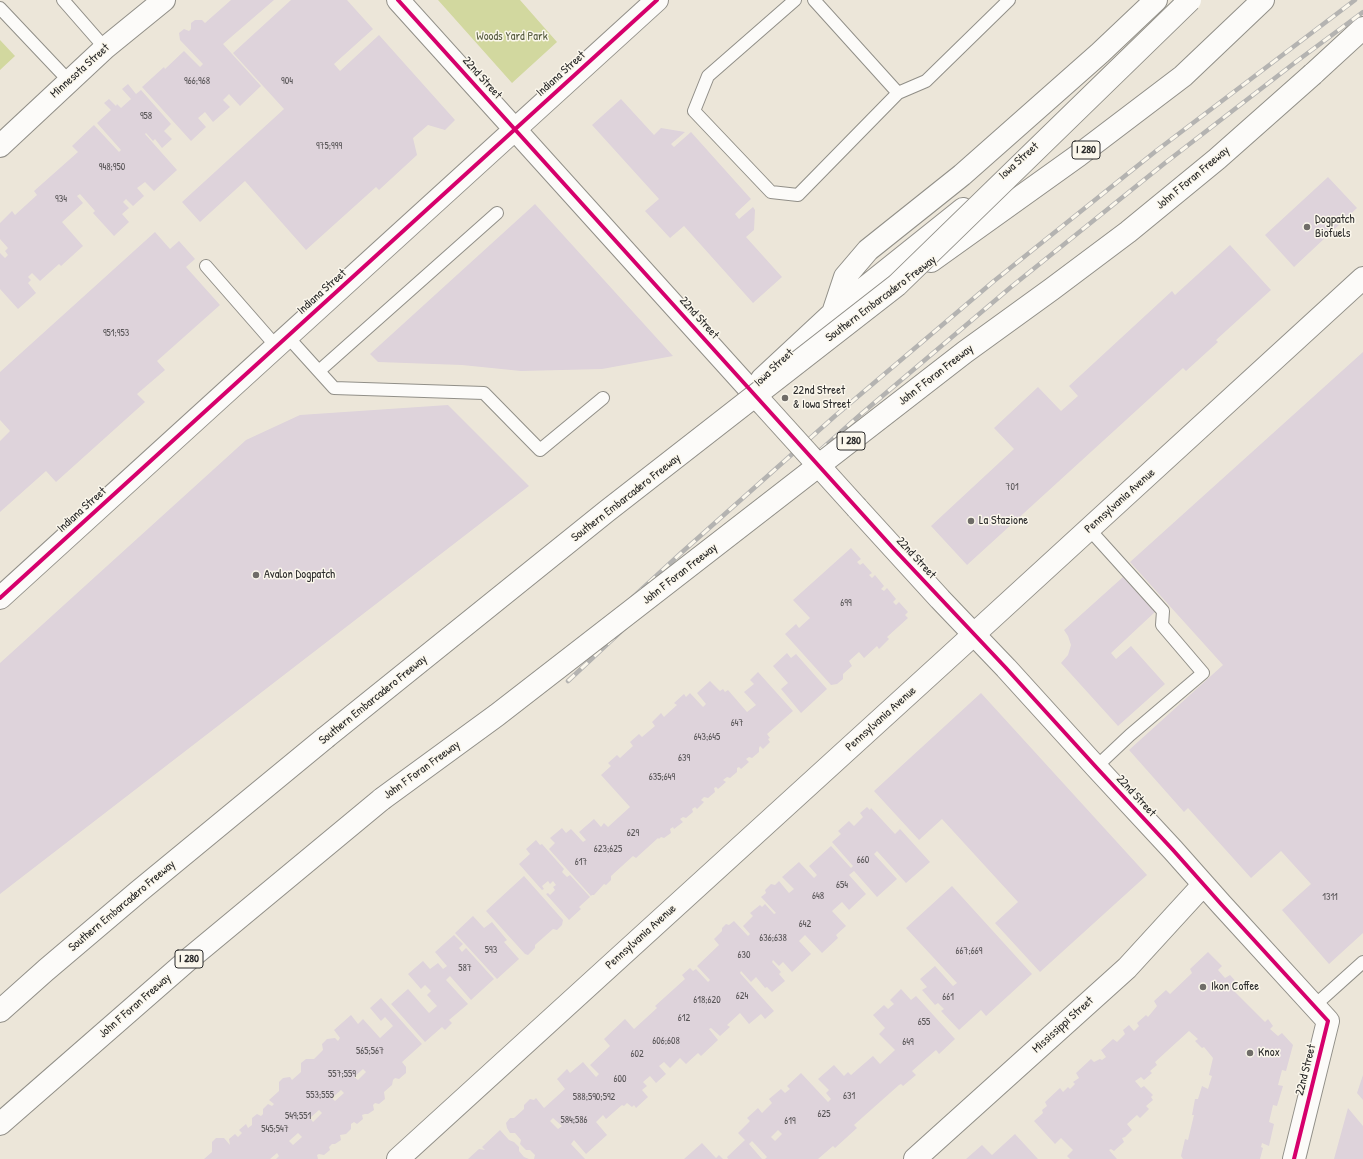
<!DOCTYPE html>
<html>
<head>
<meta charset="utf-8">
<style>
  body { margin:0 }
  canvas { display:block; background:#ece6d9 }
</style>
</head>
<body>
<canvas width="1363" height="1159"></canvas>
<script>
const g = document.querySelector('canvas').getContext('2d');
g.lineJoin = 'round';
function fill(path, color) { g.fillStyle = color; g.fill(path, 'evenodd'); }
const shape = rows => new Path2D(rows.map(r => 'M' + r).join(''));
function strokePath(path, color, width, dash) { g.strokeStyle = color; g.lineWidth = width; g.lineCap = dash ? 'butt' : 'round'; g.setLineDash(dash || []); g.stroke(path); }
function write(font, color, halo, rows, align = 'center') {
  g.font = font + ' "Patrick Hand",sans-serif'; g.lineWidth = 3; g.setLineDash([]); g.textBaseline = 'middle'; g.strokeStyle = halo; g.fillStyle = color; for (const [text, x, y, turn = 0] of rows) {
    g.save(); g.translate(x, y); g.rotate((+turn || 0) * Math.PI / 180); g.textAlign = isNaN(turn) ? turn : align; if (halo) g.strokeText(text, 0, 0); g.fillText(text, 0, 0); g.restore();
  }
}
fill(shape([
  [438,0,520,0,557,42,512,83],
  [0,40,15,56,0,70]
]), '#d2d89f');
fill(shape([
  [231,0,274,0,223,44,261,86,240,106,229,94,223,100,230,107,213,122,205,112,198,118,206,127,191,141,142,87,164,67,165,69,184,51,200,67,203,64,180,40,179,33,184,29,189,31,191,29,191,23,195,20,202,20,205,23],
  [291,0,347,0,373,29,334,64,340,71,379,35,455,120,445,130,428,125,413,138,417,155,379,190,376,187,306,250,245,181,200,222,182,202,284,109,233,53],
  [128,84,136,94,141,90,171,124,164,131,172,139,162,148,155,139,153,141,146,133,145,134,177,170,154,191,145,182,137,188,144,196,133,206,126,199,123,202,129,208,122,214,129,222,114,236,93,213,95,211,80,194,77,196,83,203,62,222,83,246,61,266,59,264,40,281,32,273,28,277,31,280,28,283,36,293,18,309,0,289,0,253,5,258,8,255,5,251,8,248,0,239,0,223,12,211,15,215,37,195,34,191,78,152,72,146,94,125,119,152,121,150,97,123,111,110,104,103,109,99,116,106,117,104,121,108,131,99,122,89],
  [621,99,654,135,661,128,685,132,671,144,674,147,691,132,751,199,735,214,739,219,753,207,755,210,754,230,746,237,782,277,753,303,684,226,670,238,645,211,659,199,592,125],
  [1328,177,1357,208,1294,267,1265,235],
  [535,204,673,356,602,369,521,371,462,365,378,362,370,354],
  [155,232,170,249,179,241,195,259,186,267,220,305,157,361,165,370,137,394,145,402,56,482,46,471,0,512,0,441,10,431,0,420,0,372],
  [1230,245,1271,290,1216,340,1218,342,1186,371,1183,368,967,565,931,526,1014,449,994,428,1038,387,1061,411,1078,396,1069,386,1172,291,1175,295],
  [1363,352,1363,933,1329,964,1282,910,1311,884,1281,851,1251,878,1188,808,1184,812,1129,750,1223,665,1130,562],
  [448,405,529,486,0,894,0,663,246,440,300,415],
  [851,548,861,559,857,562,860,565,863,563,872,573,869,575,872,578,875,575,884,586,881,589,884,591,887,588,896,599,893,602,896,605,899,602,908,612,905,615,908,618,887,637,889,639,879,649,877,646,864,658,859,652,849,661,852,666,843,674,843,679,837,684,831,685,785,634,796,624,799,628,810,618,793,600],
  [1123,577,1155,612,1111,653,1116,659,1131,646,1165,684,1118,726,1061,663,1068,655,1071,645,1068,636,1064,630],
  [787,653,791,658,796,654,827,689,801,713,781,689,788,683,773,666],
  [758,672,793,711,767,734,770,738,768,739,770,742,763,749,760,746,759,748,759,752,752,758,749,757,746,759,749,762,741,769,739,767,737,768,737,772,730,778,727,777,723,780,726,782,718,789,716,787,714,788,715,792,708,798,704,797,701,800,704,802,697,809,695,807,692,809,693,812,686,818,683,817,680,819,683,822,674,829,673,827,670,829,671,833,664,838,661,837,659,839,658,838,636,858,633,856,611,876,611,880,606,885,604,884,594,895,592,895,591,896,549,849,555,843,550,838,562,828,566,833,571,829,583,842,586,840,579,832,594,819,601,827,604,823,608,827,630,807,601,775,611,766,608,763,617,755,620,758,633,746,630,742,639,734,642,737,655,726,652,722,661,713,664,717,666,715,677,705,674,703,684,694,686,697,690,693,703,707,706,704,697,693,710,681,720,691,723,689,725,692,728,690,747,712,756,705,744,692,754,684,750,680],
  [981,693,1147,875,1040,972,995,923,1018,902,942,819,919,840,874,791],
  [867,807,870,810,871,808,895,834,900,829,930,862,906,883,877,851,874,854,897,879,877,897,854,871,849,875,866,894,849,910,842,902,832,911,846,926,836,935,838,938,822,953,805,935,799,941,811,954,792,972,783,962,779,966,773,960,772,962,781,972,779,974,785,981,772,992,767,987,765,988,756,977,751,982,741,971,740,973,774,1011,765,1019,761,1014,749,1024,740,1013,727,1025,730,1027,720,1036,711,1028,709,1029,718,1040,701,1056,698,1053,686,1064,680,1058,670,1068,664,1062,659,1066,666,1074,656,1083,650,1076,643,1082,647,1086,642,1090,648,1097,636,1108,634,1105,632,1107,627,1103,624,1106,622,1105,606,1119,603,1115,596,1122,607,1135,586,1154,574,1140,571,1144,585,1159,534,1159,535,1155,530,1150,526,1150,520,1144,521,1140,515,1133,510,1133,507,1128,506,1123,510,1118,514,1118,524,1109,524,1105,530,1099,534,1100,536,1098,544,1108,565,1089,557,1079,567,1069,570,1073,583,1062,596,1077,599,1074,590,1065,610,1046,604,1039,625,1019,634,1029,657,1008,655,1006,685,979,682,975,690,968,693,971,696,969,708,982,710,980,697,966,719,945,714,939,722,931,722,928,726,924,729,925,734,921,748,936,750,934,743,926,753,916,750,913,760,905,762,907,765,904,774,914,776,913,761,897,766,893,765,890,771,884,775,885,779,881,789,893,794,889,782,877,799,862,814,878,817,875,809,866,831,846,851,868,853,866,832,842,841,834,838,831,849,821,854,826,863,817,860,813],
  [553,1118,562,1126,558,1129,550,1121],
  [536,840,540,845,542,844,564,869,562,872,567,877,570,875,590,897,579,907,581,909,569,920,546,894,548,893,550,895,555,890,553,887,556,885,553,881,550,884,548,881,542,886,544,889,542,890,519,864,530,854,526,849],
  [524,876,563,920,562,925,557,930,553,929,535,945,535,948,528,955,525,954,486,911],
  [952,886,1032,974,986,1016,981,1010,959,1030,941,1011,944,1009,938,1003,935,1005,922,990,927,987,920,979,935,966,953,986,957,983,906,928],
  [473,916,484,928,492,922,507,940,504,942,519,959,497,979,455,933],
  [454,935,463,944,459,948,462,952,466,948,494,979,471,1000,450,976,446,980,468,1004,449,1020,452,1023,445,1030,442,1027,425,1042,391,1004,408,989,429,1013,437,1006,427,995,431,991,425,985,421,989,408,974,423,961,430,969,438,963,443,969,447,966,435,952],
  [1208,952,1222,966,1218,970,1225,978,1230,975,1240,986,1234,991,1265,1022,1268,1019,1273,1026,1270,1029,1278,1036,1282,1033,1293,1045,1286,1071,1282,1070,1278,1085,1283,1086,1277,1106,1273,1105,1269,1122,1274,1124,1269,1146,1262,1143,1261,1147,1263,1148,1260,1159,1183,1159,1181,1156,1185,1139,1188,1140,1194,1115,1192,1115,1195,1099,1198,1099,1202,1086,1208,1089,1212,1076,1209,1075,1213,1058,1204,1047,1202,1048,1195,1041,1198,1039,1189,1031,1155,1062,1157,1065,1150,1071,1152,1073,1144,1080,1141,1077,1135,1081,1141,1088,1144,1086,1153,1095,1151,1097,1153,1100,1146,1106,1149,1109,1140,1118,1137,1115,1127,1124,1132,1130,1125,1137,1122,1138,1124,1142,1114,1151,1111,1149,1109,1150,1117,1159,1070,1159,1067,1156,1073,1150,1061,1138,1055,1144,1034,1121,1043,1113,1042,1110,1047,1106,1045,1102,1060,1088,1063,1092,1068,1087,1070,1089,1075,1084,1073,1082,1079,1078,1076,1073,1091,1059,1094,1062,1100,1059,1102,1060,1106,1057,1101,1050,1113,1039,1117,1042,1125,1034,1123,1030,1129,1025,1134,1031,1139,1026,1137,1023,1146,1015,1148,1017,1157,1006,1154,1001,1166,990,1170,994,1192,973,1190,969],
  [901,989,911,1000,916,996,955,1039,939,1054,936,1050,912,1071,916,1075,903,1086,901,1084,899,1085,854,1125,857,1128,835,1148,833,1146,818,1159,765,1159,767,1157,752,1141,749,1144,762,1159,728,1159,727,1157,745,1140,738,1133,750,1121,747,1118,758,1108,762,1113,772,1103,769,1099,781,1089,785,1093,790,1089,787,1086,801,1073,828,1102,831,1099,826,1093,829,1090,818,1079,834,1065,844,1076,848,1072,851,1075,873,1056,880,1064,895,1050,879,1034,885,1028,873,1015,884,1005,888,1009,894,1004,890,1000],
  [778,1130,782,1134,775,1141,771,1137],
  [381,998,422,1044,402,1062,406,1067,406,1073,399,1079,395,1078,393,1080,392,1085,384,1092,385,1099,379,1104,375,1103,373,1105,374,1110,368,1114,365,1114,362,1115,363,1119,357,1124,354,1122,351,1124,351,1129,346,1134,340,1135,341,1140,335,1144,332,1144,329,1147,330,1150,324,1155,319,1154,317,1155,318,1159,276,1159,279,1156,277,1153,270,1159,204,1159,212,1152,212,1142,216,1138,224,1138,230,1145,229,1139,235,1134,238,1137,242,1133,239,1130,246,1124,248,1128,252,1125,252,1118,257,1114,261,1116,263,1114,263,1109,268,1104,272,1106,274,1104,269,1100,279,1091,279,1082,283,1078,290,1077,292,1080,301,1072,301,1063,306,1059,314,1059,323,1050,322,1044,327,1039,335,1038,338,1041,340,1038,334,1030,351,1015,358,1024,363,1019,380,1038,393,1026,385,1017,381,1021,370,1008],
  [363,1069,366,1072,358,1080,354,1077],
  [341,1090,344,1093,335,1101,332,1098],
  [319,1110,322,1113,313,1122,310,1118],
  [298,1133,302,1137,293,1145,289,1141],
  [1363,1075,1363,1100,1357,1093],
  [1348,1108,1363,1126,1363,1159,1334,1159],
  [500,1130,509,1140,514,1142,519,1147,519,1151,524,1157,529,1159,468,1159,479,1149,485,1150,482,1147],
  [1015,1134,1038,1159,966,1159,982,1145,992,1155],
  [702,1143,716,1158,719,1155,723,1159,684,1159]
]), '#ded3db');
const service = shape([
  [63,0,105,48],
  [795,0,708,76,694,111,771,192,798,195,898,93,926,81,1009,0],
  [814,0,898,93],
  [0,8,69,81],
  [206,266,276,346],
  [287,336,334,388,484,393,540,450,603,398],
  [319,371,497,213],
  [1089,529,1163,611,1162,625,1203,673,1130,735,1096,767],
  [1314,1006,1363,962]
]);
const minor = shape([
  [398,0,762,403],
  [0,146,105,48,164,0],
  [833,313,845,277,868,250,962,175,1100,53,1156,0],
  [762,379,833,313,963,209],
  [857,508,940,599,1006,668,1096,767,1173,850,1221,904,1328,1021,1294,1159],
  [0,598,657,0],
  [915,1159,1127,968,1203,885]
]);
const secondary = shape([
  [398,1159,948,658,1363,278]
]);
const motorway = shape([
  [1313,74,1363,28],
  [931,261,1079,155,1183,76,1263,0],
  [0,1011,46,970,138,892,325,738],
  [0,1124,189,959,382,799]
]);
strokePath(service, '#918f88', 14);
strokePath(minor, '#918f88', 24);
strokePath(secondary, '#918f88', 24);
strokePath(motorway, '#918f88', 24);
strokePath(service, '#fcfbf9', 12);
strokePath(minor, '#fcfbf9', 22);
strokePath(secondary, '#fcfbf9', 22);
strokePath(motorway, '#fcfbf9', 22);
const rail = shape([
  [556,668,680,554,835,416,994,281,1156,151,1355,0],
  [568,681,712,546,860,415,1011,287,1165,163,1297,61,1363,12]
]);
strokePath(rail, '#b4b3b1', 4.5);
strokePath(rail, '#fbf7ec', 3, [9]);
const minorBridge = shape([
  [762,403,857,508]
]);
const motorwayBridge = shape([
  [325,738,607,511,897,285,1190,0],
  [382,799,497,715,965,352,1052,289,1128,232,1217,159,1313,74]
]);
strokePath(minorBridge, '#918f88', 24, []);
strokePath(motorwayBridge, '#918f88', 24, []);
strokePath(minorBridge, '#fcfbf9', 22);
strokePath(motorwayBridge, '#fcfbf9', 22);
strokePath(shape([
  [398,0,893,548,1006,668,1096,767,1173,850,1221,904,1328,1021,1294,1159],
  [0,598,657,0]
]), '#d6006c', 4);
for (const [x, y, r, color] of [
  [1307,227,4,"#6f6c68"],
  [785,398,4,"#6f6c68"],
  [971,521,4,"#6f6c68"],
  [256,575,4,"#6f6c68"],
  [1203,987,4,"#6f6c68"],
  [1250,1053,4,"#6f6c68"]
]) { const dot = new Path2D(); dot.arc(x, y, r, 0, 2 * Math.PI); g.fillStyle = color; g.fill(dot); strokePath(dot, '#fbf7ec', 1.5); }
write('10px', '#585557', null, [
  ["966;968",197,81],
  ["904",287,81],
  ["958",146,116],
  ["975;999",329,146],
  ["948;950",112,167],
  ["934",61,199],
  ["951;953",116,333],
  ["701",1012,487],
  ["699",846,603],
  ["647",737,723],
  ["643;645",707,737],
  ["639",684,758],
  ["635;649",662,777],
  ["629",633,833],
  ["623;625",608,849],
  ["660",863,860],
  ["617",581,862],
  ["654",842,885],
  ["648",818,896],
  ["1311",1330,897],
  ["642",805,924],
  ["636;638",773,938],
  ["593",491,950],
  ["667;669",969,951],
  ["630",744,955],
  ["587",465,968],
  ["624",742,996],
  ["661",948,997],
  ["618;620",707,1000],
  ["612",684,1018],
  ["655",924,1022],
  ["606;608",666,1041],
  ["649",908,1042],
  ["565;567",370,1051],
  ["602",637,1054],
  ["557;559",342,1074],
  ["600",620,1079],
  ["553;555",320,1095],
  ["631",849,1096],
  ["588;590;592",594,1097],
  ["625",824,1114],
  ["549;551",298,1116],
  ["584;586",574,1120],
  ["619",790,1121],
  ["545;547",275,1129]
]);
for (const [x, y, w] of [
  [1086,150,28],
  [851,441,28],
  [189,959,28]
]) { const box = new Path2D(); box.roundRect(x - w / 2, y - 9, w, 18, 3); g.fillStyle = '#fbf7ec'; g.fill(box); strokePath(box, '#2b2b2b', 1); }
write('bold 11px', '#2b2b2b', null, [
  ["I 280",1086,150],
  ["I 280",851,441],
  ["I 280",189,959]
]);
write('12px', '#565c3f', '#fbf7ec', [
  ["Woods Yard Park",512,37]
]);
write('12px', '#2b2b2b', '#fbf7ec', [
  ["Minnesota Street",80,71,-42],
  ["Indiana Street",561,74,-42],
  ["22nd Street",482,78,48],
  ["Iowa Street",1019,161,-42],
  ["John F Foran Freeway",1193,178,-40],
  ["Indiana Street",322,292,-42],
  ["Southern Embarcadero Freeway",881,299,-37],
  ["22nd Street",699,318,48],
  ["Iowa Street",774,368,-43],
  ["John F Foran Freeway",936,375,-38],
  ["Southern Embarcadero Freeway",626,498,-38],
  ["Pennsylvania Avenue",1120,501,-42],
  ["Indiana Street",82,510,-42],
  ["22nd Street",916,558,47],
  ["John F Foran Freeway",680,574,-38],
  ["Southern Embarcadero Freeway",373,700,-39],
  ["Pennsylvania Avenue",881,719,-42],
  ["John F Foran Freeway",422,770,-36],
  ["22nd Street",1136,796,47],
  ["Southern Embarcadero Freeway",122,906,-40],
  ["Pennsylvania Avenue",641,937,-42],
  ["John F Foran Freeway",135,1006,-41],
  ["Mississippi Street",1063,1025,-42],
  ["22nd Street",1306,1070,-76]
]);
write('12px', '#2b2b2b', '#fbf7ec', [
  ["Dogpatch",1315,220],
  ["Biofuels",1315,234],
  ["22nd Street",793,391],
  ["& Iowa Street",793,405],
  ["La Stazione",979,521],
  ["Avalon Dogpatch",264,575],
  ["Ikon Coffee",1211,987],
  ["Knox",1258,1053]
], 'left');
</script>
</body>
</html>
